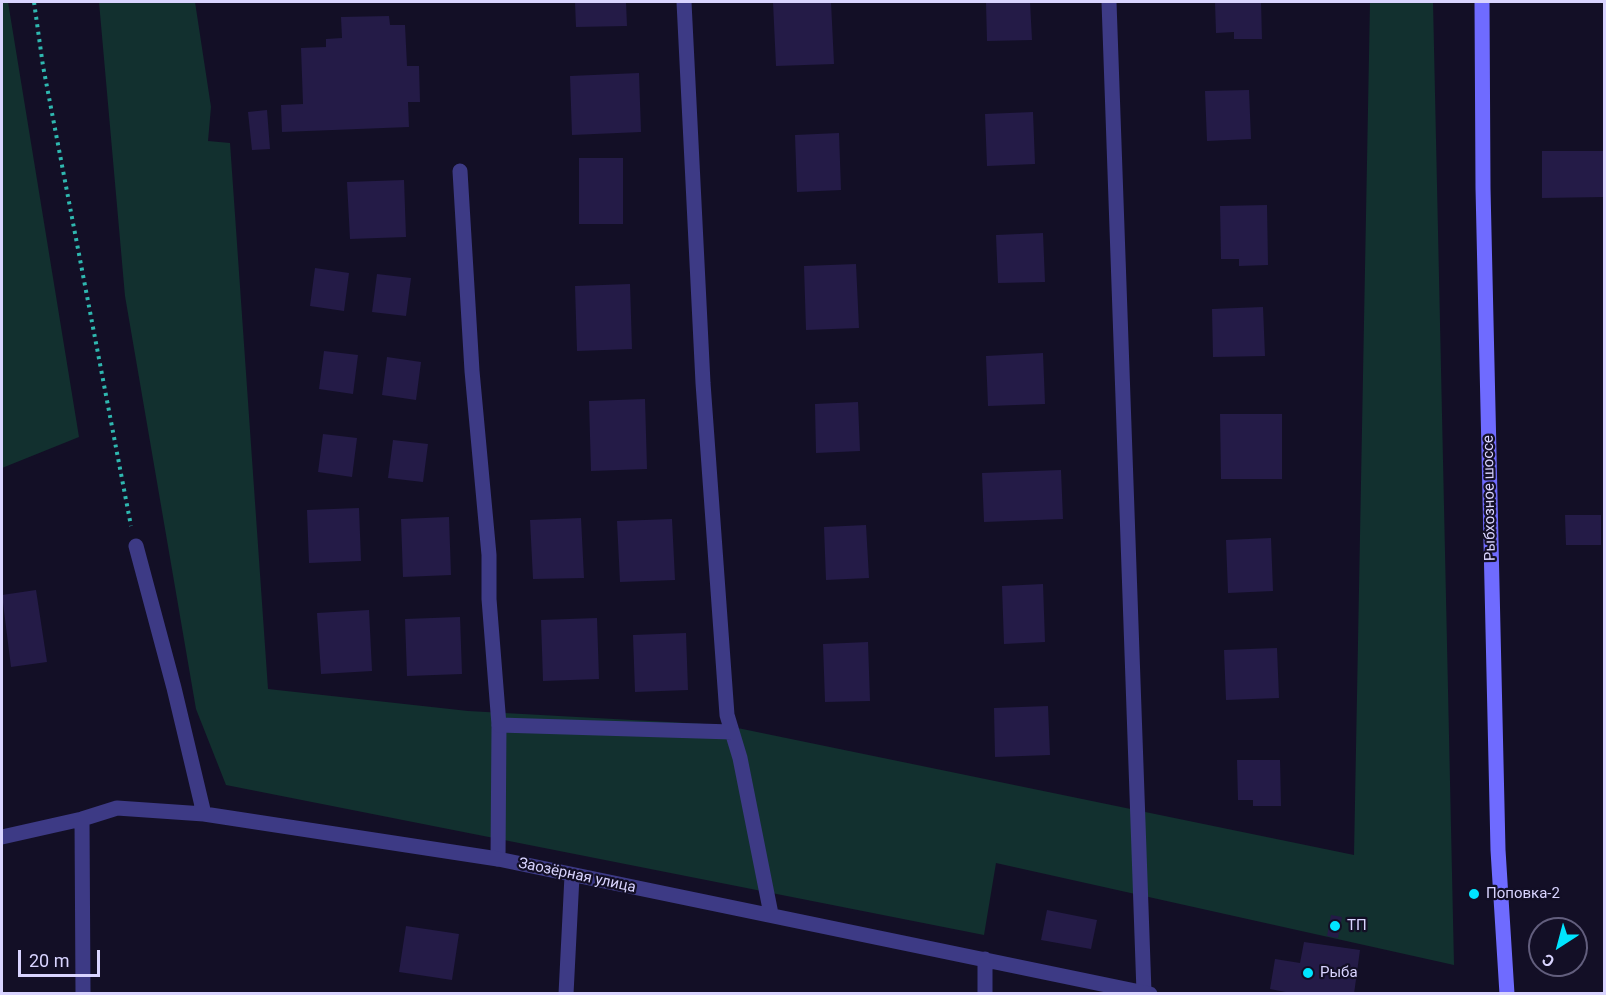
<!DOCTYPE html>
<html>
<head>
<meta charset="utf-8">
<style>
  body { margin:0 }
  #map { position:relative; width:1606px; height:995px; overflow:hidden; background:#130f26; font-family:Roboto,sans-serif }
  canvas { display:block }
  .frame { position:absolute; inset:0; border:3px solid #d9d4ff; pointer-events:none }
  .north { position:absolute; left:1528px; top:917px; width:60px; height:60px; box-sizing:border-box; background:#130f26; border:2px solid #625e7d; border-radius:50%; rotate:216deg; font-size:16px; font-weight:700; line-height:24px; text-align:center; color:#d9d4ff }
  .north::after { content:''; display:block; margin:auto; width:21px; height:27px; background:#00e5ff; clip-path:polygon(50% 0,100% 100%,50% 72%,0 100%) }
  .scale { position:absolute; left:18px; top:950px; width:82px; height:27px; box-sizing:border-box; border:3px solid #d9d4ff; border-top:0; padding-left:8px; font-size:18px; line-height:21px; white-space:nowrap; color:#d9d4ff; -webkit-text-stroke:4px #130f26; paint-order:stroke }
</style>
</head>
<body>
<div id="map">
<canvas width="1606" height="995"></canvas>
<div class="frame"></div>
<div class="north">С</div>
<div class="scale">20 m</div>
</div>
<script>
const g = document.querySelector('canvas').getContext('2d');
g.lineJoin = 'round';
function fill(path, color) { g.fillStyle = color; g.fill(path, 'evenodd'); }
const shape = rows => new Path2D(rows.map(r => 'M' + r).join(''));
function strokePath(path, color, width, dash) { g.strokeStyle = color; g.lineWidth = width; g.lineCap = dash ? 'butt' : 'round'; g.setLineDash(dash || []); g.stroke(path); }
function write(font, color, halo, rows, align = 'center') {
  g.font = font + ' Roboto,sans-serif'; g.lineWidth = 4.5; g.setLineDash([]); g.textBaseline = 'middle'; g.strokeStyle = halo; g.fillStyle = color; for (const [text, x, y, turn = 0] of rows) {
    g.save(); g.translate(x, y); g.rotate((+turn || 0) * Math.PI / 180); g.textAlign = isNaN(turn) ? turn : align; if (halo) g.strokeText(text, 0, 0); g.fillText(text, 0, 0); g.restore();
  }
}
fill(shape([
  [2,2,8,2,79,437,2,468],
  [99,2,195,2,211,107,208,141,230,143,268,689,468,711,723,725,1354,855,1370,2,1433,2,1454,965,996,863,984,935,226,785,196,709,125,296]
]), '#12302f');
fill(shape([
  [575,2,626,2,627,26,576,27],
  [773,2,831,2,834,64,776,66],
  [986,2,1030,2,1032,40,987,41],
  [1215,2,1261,2,1262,39,1234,39,1234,32,1216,33],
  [389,16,390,25,405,25,407,66,419,66,420,102,408,102,409,127,282,132,281,105,303,104,301,48,326,47,326,39,342,38,341,17],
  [639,73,641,132,572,135,570,76],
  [1249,90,1251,139,1207,141,1205,91],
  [267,110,270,149,252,150,248,112],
  [1033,112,1035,164,987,166,985,114],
  [839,133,841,190,797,192,795,135],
  [1542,151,1604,151,1604,197,1542,198],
  [579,158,623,158,623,224,579,224],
  [404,180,406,237,350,239,347,182],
  [1267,205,1268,265,1239,266,1239,259,1221,259,1220,206],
  [1043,233,1045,282,998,283,996,235],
  [856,264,859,328,806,330,804,266],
  [315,268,349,273,344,311,310,306],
  [377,274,411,278,406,316,372,312],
  [630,284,632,349,577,351,575,286],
  [1263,307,1265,356,1213,357,1212,309],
  [324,351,358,355,353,394,319,389],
  [1043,353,1045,404,988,406,986,356],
  [387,357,421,362,416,400,382,395],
  [645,399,647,469,591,471,589,401],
  [858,402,860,451,816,453,815,404],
  [1220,414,1282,414,1282,479,1221,479],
  [323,434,357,438,352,477,318,472],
  [393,440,428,444,423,482,388,478],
  [1061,470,1063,519,984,522,982,473],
  [359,508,361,561,309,563,307,510],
  [1565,515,1601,515,1601,545,1566,545],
  [449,517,451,575,403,577,401,519],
  [581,518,584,578,533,579,530,520],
  [672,519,675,580,620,582,617,521],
  [866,525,869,578,826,580,824,527],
  [1271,538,1273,591,1228,593,1226,540],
  [1043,584,1045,642,1004,644,1002,586],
  [36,590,47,662,11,667,2,595],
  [369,610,372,671,321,674,317,613],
  [460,617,462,674,407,676,405,619],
  [597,618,599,679,543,681,541,620],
  [686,633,688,690,635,692,633,635],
  [868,642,870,701,825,702,823,644],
  [1277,648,1279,698,1226,700,1224,650],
  [1048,706,1050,755,995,757,994,708],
  [1237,760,1280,760,1281,806,1253,806,1253,800,1238,800],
  [1047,910,1097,920,1091,949,1041,940],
  [1331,915,1342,917,1338,938,1327,936],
  [406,926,459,934,452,980,399,972],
  [1304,942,1360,950,1354,994,1296,994,1270,989,1275,959,1300,963]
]), '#241b47');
strokePath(shape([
  [34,2,43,66,131,526]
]), '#2fb8b0', 4, [3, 4.5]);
strokePath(shape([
  [1109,2,1144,992],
  [498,859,499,725]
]), '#3d3a85', 15);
strokePath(shape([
  [684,2,703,383,727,715,740,758,771,914],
  [460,171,472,371,489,555,489,599,499,725,732,732],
  [136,546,174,688,204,814],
  [82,819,83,994],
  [2,837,82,819,117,808,204,814,498,859,1150,994],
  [985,959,985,994],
  [566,994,572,876]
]), '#3d3a85', 15);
strokePath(shape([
  [1482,2,1483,188,1498,850,1507,994]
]), '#6f6bff', 15);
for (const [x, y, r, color] of [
  [1474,894,6,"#00e5ff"],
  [1335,926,6,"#00e5ff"],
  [1308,973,6,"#00e5ff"]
]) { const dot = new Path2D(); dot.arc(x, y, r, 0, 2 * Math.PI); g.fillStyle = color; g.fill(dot); strokePath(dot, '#130f26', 2); }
write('15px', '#d9d4ff', '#130f26', [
  ["Рыбхозное шоссе",1490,498,-91],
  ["Заозёрная улица",577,876,12]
]);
write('15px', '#d9d4ff', '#130f26', [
  ["Поповка-2",1486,894],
  ["ТП",1347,926],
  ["Рыба",1320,973]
], 'left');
</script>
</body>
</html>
